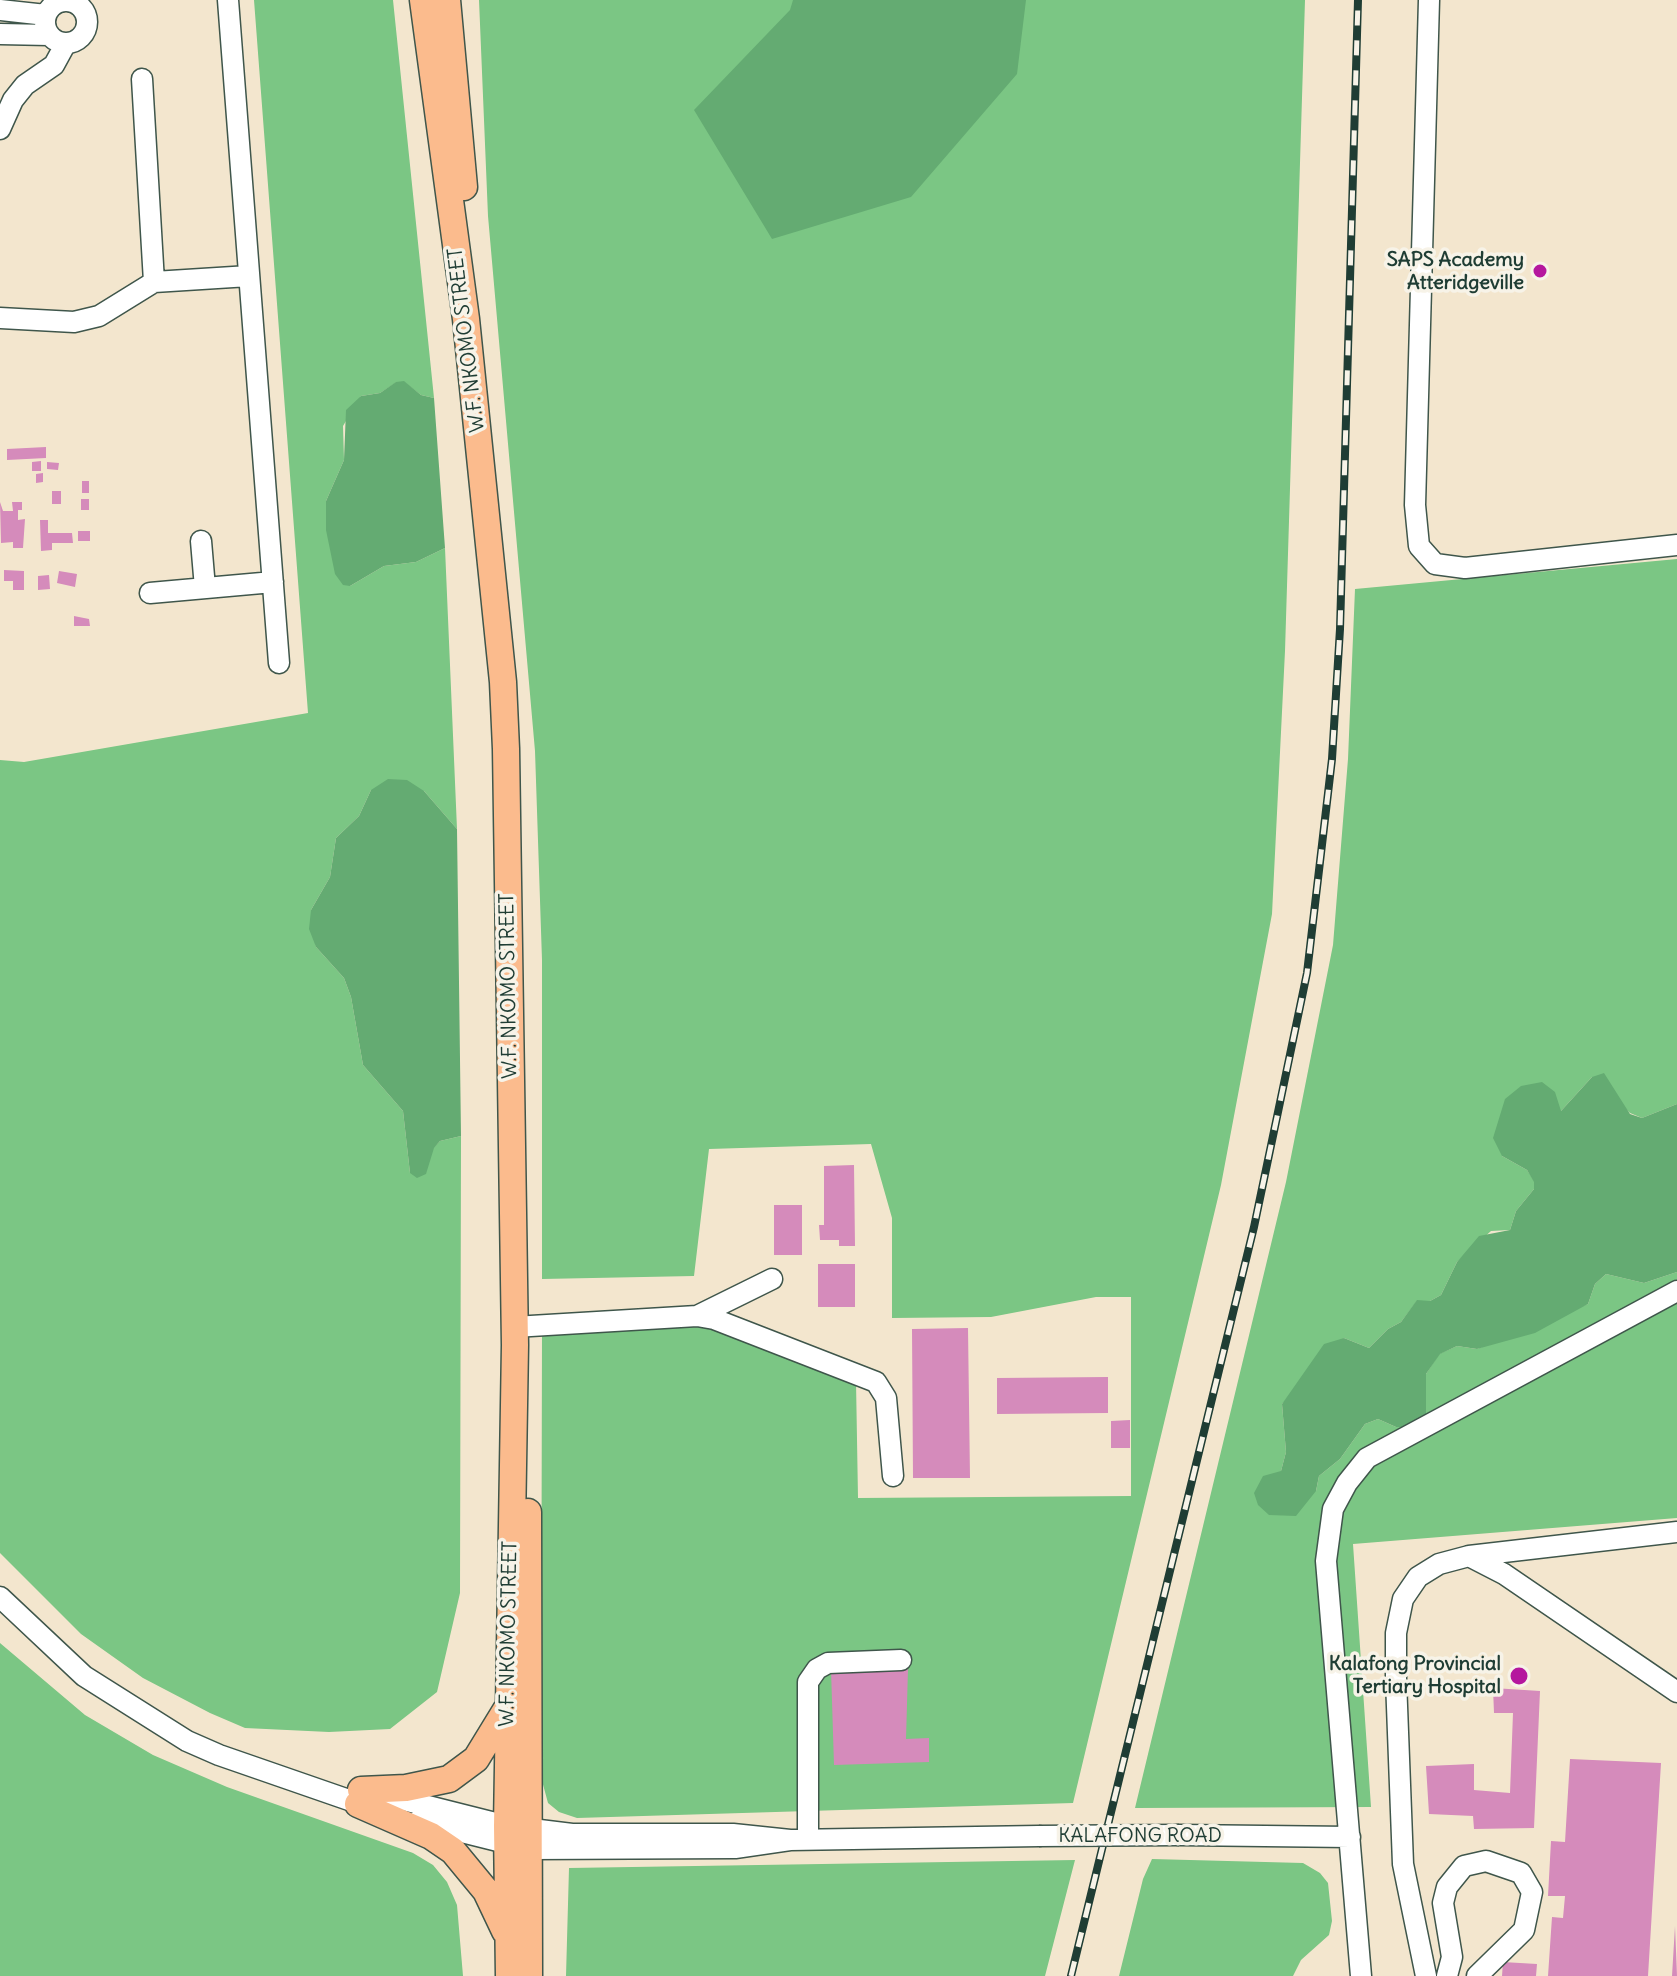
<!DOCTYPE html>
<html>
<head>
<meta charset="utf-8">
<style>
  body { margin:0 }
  canvas { display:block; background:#f3e6ce }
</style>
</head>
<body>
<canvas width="1677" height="1976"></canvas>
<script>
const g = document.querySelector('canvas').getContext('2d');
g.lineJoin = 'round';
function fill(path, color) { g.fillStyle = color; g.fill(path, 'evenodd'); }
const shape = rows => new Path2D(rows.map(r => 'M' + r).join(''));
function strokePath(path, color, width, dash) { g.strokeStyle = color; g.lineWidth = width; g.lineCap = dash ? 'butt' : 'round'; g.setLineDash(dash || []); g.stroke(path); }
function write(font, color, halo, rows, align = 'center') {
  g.font = font + ' Delius,sans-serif'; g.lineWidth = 7; g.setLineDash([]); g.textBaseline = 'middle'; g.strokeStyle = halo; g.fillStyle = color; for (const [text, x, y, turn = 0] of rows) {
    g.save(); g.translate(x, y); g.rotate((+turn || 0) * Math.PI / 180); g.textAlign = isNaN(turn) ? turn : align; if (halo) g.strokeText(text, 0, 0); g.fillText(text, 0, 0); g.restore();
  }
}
fill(shape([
  [254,0,393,0,434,398,421,395,404,382,397,382,380,393,361,396,343,426,344,460,326,501,350,586,384,566,416,562,445,548,457,829,424,791,371,790,359,816,336,838,330,877,311,910,316,947,344,978,351,997,363,1065,403,1111,410,1173,440,1141,461,1136,460,1593,437,1692,390,1729,329,1732,245,1728,210,1713,143,1678,81,1634,0,1553,0,760,24,762,308,713],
  [479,0,1305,0,1285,651,1272,914,1221,1185,1073,1803,577,1818,559,1812,548,1803,541,1777,542,1329,700,1322,856,1381,858,1498,1131,1496,1131,1297,1096,1297,991,1317,892,1318,892,1218,871,1144,709,1149,694,1276,542,1279,542,960,535,751,488,216],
  [1677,559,1677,1104,1642,1118,1630,1113,1592,1077,1561,1111,1502,1156,1527,1170,1535,1182,1534,1189,1516,1211,1510,1230,1491,1231,1457,1262,1441,1295,1430,1301,1417,1301,1401,1322,1388,1329,1369,1348,1344,1338,1282,1404,1286,1452,1281,1471,1316,1491,1319,1476,1340,1459,1365,1424,1378,1419,1396,1427,1426,1416,1426,1374,1439,1354,1457,1346,1477,1349,1588,1304,1595,1284,1606,1274,1644,1283,1677,1272,1677,1518,1353,1544,1371,1807,1135,1808,1286,1182,1333,945,1348,759,1355,589],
  [0,1643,85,1715,153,1755,227,1787,413,1853,433,1865,447,1882,457,1905,463,1976,0,1976],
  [1152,1859,1303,1863,1320,1873,1328,1883,1332,1921,1329,1935,1301,1960,1293,1976,1119,1976,1143,1879],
  [1075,1860,1045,1976,566,1976,569,1868]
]), '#7bc684');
fill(shape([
  [793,0,1026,0,1017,74,911,197,772,239,694,110,790,10],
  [404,381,421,395,434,398,445,548,416,562,384,566,350,586,343,585,335,574,326,530,326,501,344,460,346,410,361,396,380,393,396,382],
  [388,779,407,780,424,791,457,829,461,1136,440,1141,434,1148,426,1174,417,1178,410,1173,403,1111,363,1065,351,997,344,978,316,947,309,929,311,910,330,877,336,838,359,816,371,790],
  [1604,1073,1630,1114,1642,1118,1677,1104,1677,1272,1644,1283,1606,1274,1595,1284,1588,1304,1535,1333,1477,1349,1457,1346,1440,1354,1426,1374,1426,1416,1410,1427,1396,1427,1378,1419,1365,1424,1340,1459,1319,1476,1316,1491,1296,1516,1269,1515,1258,1505,1254,1493,1263,1476,1281,1471,1286,1452,1282,1404,1324,1344,1344,1338,1369,1348,1388,1329,1401,1322,1417,1300,1430,1301,1441,1295,1457,1262,1479,1236,1510,1230,1516,1211,1534,1189,1534,1182,1527,1170,1502,1156,1493,1138,1505,1099,1521,1086,1542,1082,1555,1092,1561,1111,1592,1077]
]), '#64ab72');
fill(shape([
  [46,447,46,458,7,460,7,449],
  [41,461,41,471,32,471,32,462],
  [47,462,59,463,58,470,47,469],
  [43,473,43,482,36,483,36,474],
  [82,481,89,481,89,493,82,493],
  [52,491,61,491,61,504,52,504],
  [81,499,89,499,89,510,81,510],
  [0,502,3,511,13,511,12,502,22,502,22,510,18,510,18,520,25,519,23,548,13,548,13,542,1,543],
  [40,520,48,520,48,533,72,533,73,543,52,543,52,550,41,551],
  [78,531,90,531,90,541,78,541],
  [4,570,24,571,24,590,13,590,13,581,4,581],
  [59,571,77,574,75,587,57,583],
  [49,575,50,589,38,590,38,576],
  [74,616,89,619,90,626,74,626],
  [854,1165,855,1246,839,1246,839,1240,820,1240,819,1225,824,1225,824,1166],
  [774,1205,802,1205,802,1255,774,1255],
  [818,1264,855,1264,855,1307,818,1307],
  [968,1328,970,1478,913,1478,912,1329],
  [1108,1377,1108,1413,997,1414,997,1378],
  [1130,1420,1130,1448,1111,1448,1111,1421],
  [831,1669,908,1669,906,1739,929,1738,929,1762,834,1765],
  [1493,1688,1540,1691,1534,1828,1474,1829,1473,1816,1429,1814,1426,1766,1474,1764,1474,1790,1510,1793,1513,1713,1494,1713],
  [1570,1759,1661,1763,1648,1976,1548,1976,1552,1917,1563,1918,1565,1896,1548,1896,1551,1841,1565,1842],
  [1675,1926,1677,1976,1672,1976],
  [1503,1962,1537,1964,1536,1976,1502,1976]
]), '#d58bbb');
const minor = shape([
  [228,0,279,663],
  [1429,0,1415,505,1419,546,1435,564,1465,568,1677,545],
  '45 22a21 21 0 1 1 42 0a21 21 0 1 1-42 0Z',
  [0,10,46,15],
  [0,34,49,35],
  [142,79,154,282],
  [0,129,13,100,25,85,54,65,66,43],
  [0,318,74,322,99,316,154,282,249,276],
  [201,541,205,588],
  [150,593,273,582],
  [697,1316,772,1279],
  [514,1327,697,1316,714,1319,876,1382,886,1398,893,1476],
  [1469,1556,1677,1532],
  [0,1597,84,1676,187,1741,219,1755,372,1808],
  [380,1794,507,1826,572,1834,733,1834,790,1840,1039,1836],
  [418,1821,530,1849,735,1848,790,1840],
  [1179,1835,1350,1837],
  [808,1839,808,1682,817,1669,828,1663,901,1660],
  [1361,1976,1326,1561,1333,1509,1347,1483,1367,1458,1677,1291],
  [1426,1976,1403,1864,1396,1680,1396,1633,1403,1599,1418,1577,1439,1564,1469,1556,1504,1574,1677,1692],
  [1447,1976,1452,1957,1443,1903,1447,1887,1464,1866,1486,1861,1521,1873,1532,1892,1524,1930,1477,1976]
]);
const major = shape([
  [423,0,466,319,503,682,506,749,515,1345,507,1826,509,1976],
  [447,0,464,187],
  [528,1512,529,1976],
  [361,1790,406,1788,449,1779,476,1759,506,1710],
  [358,1804,431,1836,453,1851,486,1891,505,1931]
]);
strokePath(minor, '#3f564b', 23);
strokePath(major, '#3f564b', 29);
strokePath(minor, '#fff', 20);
strokePath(major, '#fbbb8d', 26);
const rail = shape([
  [1071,1976,1254,1227,1307,973,1332,759,1340,629,1358,0]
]);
strokePath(rail, '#1f3d34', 8);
strokePath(rail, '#f7f3e8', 5, [15]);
const minorBridge = shape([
  [1039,1836,1179,1835]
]);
strokePath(minorBridge, '#3f564b', 23, []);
strokePath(minorBridge, '#fff', 20);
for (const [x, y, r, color] of [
  [1540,271,8,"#b5179e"],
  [1519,1676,10,"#b5179e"]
]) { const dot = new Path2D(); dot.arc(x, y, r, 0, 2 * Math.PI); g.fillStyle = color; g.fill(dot); strokePath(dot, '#f7f3e8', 3); }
write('bold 20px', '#1f3d34', '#f7f3e8', [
  ["SAPS Academy",1524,260],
  ["Atteridgeville",1524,283],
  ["Kalafong Provincial",1501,1664],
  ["Tertiary Hospital",1501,1687]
], 'right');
write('20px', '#1f3d34', '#f7f3e8', [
  ["W.F. NKOMO STREET",467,340,-97],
  ["W.F. NKOMO STREET",509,986,-91],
  ["W.F. NKOMO STREET",509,1634,-89],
  ["KALAFONG ROAD",1140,1836]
]);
</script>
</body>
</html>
